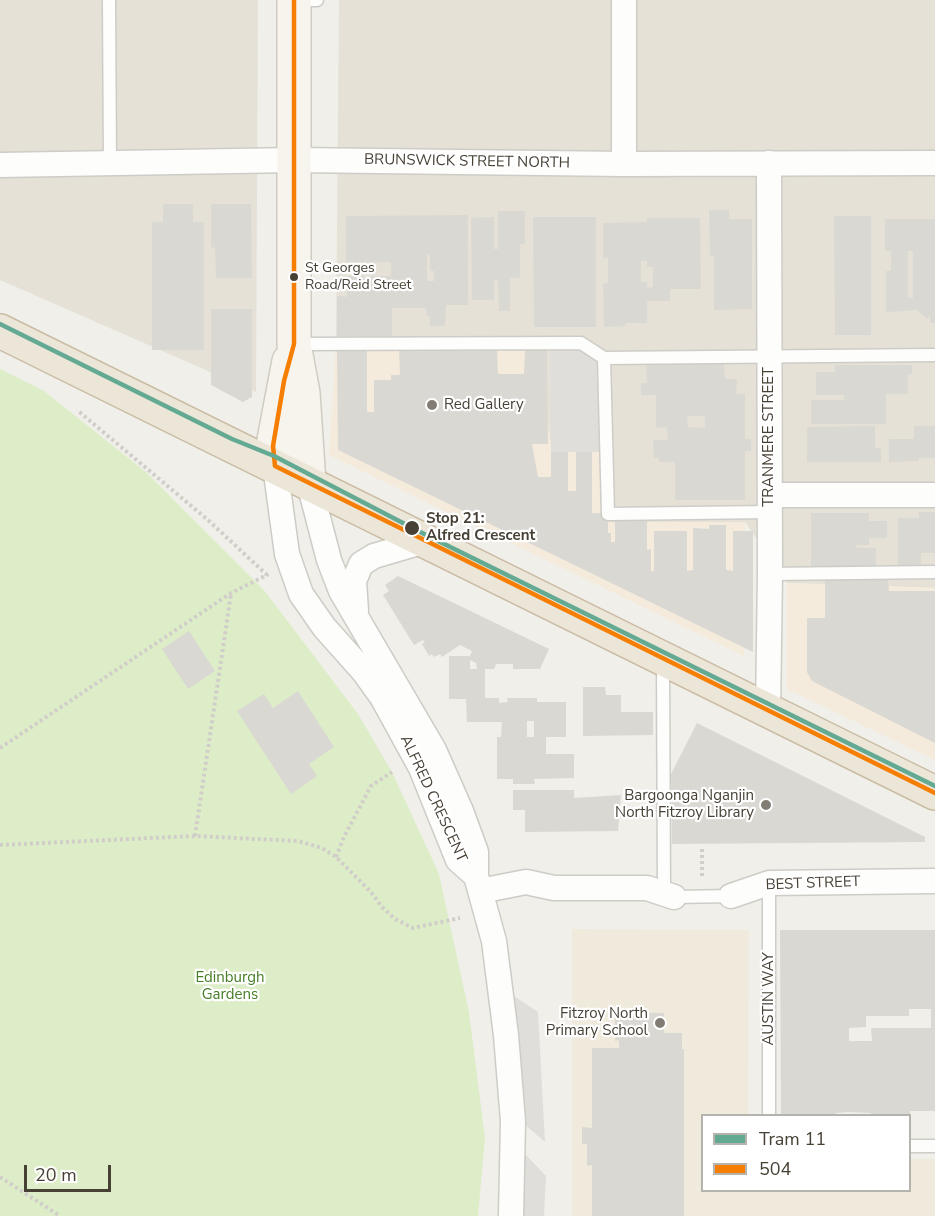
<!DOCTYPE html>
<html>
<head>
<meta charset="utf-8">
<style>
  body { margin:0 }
  #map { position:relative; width:935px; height:1216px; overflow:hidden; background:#f0efea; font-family:"Nunito Sans",sans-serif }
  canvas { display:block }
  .legend { position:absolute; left:701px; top:1114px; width:210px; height:78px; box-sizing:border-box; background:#fff; border:2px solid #b5b3ae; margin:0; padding:8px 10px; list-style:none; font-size:18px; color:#474035 }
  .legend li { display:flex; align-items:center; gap:12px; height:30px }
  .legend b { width:30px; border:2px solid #b5b3ae }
  .scale { position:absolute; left:24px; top:1165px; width:87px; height:27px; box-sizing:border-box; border:3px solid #474035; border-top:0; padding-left:8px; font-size:18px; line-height:21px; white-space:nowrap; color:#474035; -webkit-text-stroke:4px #fff; paint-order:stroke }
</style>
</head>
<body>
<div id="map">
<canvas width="935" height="1216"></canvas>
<ul class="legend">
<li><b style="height:8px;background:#64aa93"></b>Tram 11</li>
<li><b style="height:8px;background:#f67f03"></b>504</li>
</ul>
<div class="scale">20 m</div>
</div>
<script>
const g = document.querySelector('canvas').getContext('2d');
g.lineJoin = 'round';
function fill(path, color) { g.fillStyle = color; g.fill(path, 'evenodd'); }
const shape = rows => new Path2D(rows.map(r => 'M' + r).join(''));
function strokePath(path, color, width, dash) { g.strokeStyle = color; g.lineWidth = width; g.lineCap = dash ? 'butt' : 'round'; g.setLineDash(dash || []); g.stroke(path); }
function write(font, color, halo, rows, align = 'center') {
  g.font = font + ' "Nunito Sans",sans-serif'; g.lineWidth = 4.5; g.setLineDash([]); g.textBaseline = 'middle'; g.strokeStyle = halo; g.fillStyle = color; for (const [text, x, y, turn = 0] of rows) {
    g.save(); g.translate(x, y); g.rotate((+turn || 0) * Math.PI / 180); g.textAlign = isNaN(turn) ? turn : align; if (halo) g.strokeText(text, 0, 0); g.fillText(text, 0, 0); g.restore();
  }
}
fill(shape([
  [0,0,258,0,256,392,0,280],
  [339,0,935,0,935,588,787,583,745,522,603,522,549,442,336,344]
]), '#e5e1d7');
fill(shape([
  [538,343,550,441,599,443,603,522,745,522,744,656,329,455,336,344],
  [787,583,935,588,935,760,787,689]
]), '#f4ebdc');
fill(shape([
  [572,929,749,930,748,1115,702,1116,702,1190,910,1190,910,1159,935,1159,935,1216,572,1216]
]), '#efeadc');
fill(shape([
  [0,369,44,391,146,472,264,590,358,714,392,772,439,874,469,1012,485,1138,478,1216,0,1216]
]), '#ddedc8');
fill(shape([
  [550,350,591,350,602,369,602,452,551,452],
  [514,996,538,1012,545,1142,524,1124,521,1059],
  [524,1153,546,1176,544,1216,524,1216]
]), '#e0deda');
fill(shape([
  [163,204,193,204,193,222,204,222,204,350,152,350,152,222,163,222],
  [211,204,251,204,252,278,216,278,215,247,211,248],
  [709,210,729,210,729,219,752,219,752,309,714,310,714,256,710,256],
  [498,211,525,211,525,244,520,244,520,278,510,277,510,311,499,311,498,280,494,281,494,300,472,300,471,218,494,217,494,249,498,249],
  [468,215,468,305,446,305,445,326,430,326,430,316,427,316,426,308,392,308,392,336,337,336,337,296,347,297,347,276,364,276,364,283,371,282,371,276,391,276,391,262,346,262,346,216],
  [427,254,430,254,430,271,434,271,434,281,427,281],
  [834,216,871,216,871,335,835,335],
  [533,217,596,217,596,327,534,327],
  [647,218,700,218,701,289,670,289,670,301,647,301,647,323,625,323,625,326,604,327,603,284,608,283,608,258,603,258,603,223,647,222],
  [641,261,647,261,647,267,653,267,653,287,647,288,647,282,641,282],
  [885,219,935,219,935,323,930,323,930,316,927,319,917,310,886,312,886,271,891,271,891,251,885,251],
  [908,251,913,251,913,298,908,298],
  [211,309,252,309,252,397,243,402,211,385],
  [399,350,497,350,498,374,524,374,525,350,547,350,548,444,532,444,538,477,551,477,551,452,568,452,568,491,576,491,576,452,592,452,592,513,608,513,608,533,611,533,611,542,615,542,615,519,647,516,647,550,651,549,651,571,654,571,654,531,687,531,687,571,693,570,693,528,709,529,709,525,726,525,726,570,733,571,733,531,753,531,753,652,338,450,337,351,367,351,367,412,374,412,374,380,391,380,391,375,400,375],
  [646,362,724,362,725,379,737,379,736,394,745,394,745,439,751,439,751,451,745,451,745,500,675,500,675,462,659,462,659,458,654,458,653,440,668,440,667,427,656,428,656,395,641,395,641,383,647,383],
  [687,416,705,416,705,428,688,427],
  [835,365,912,365,912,374,908,374,908,394,886,394,886,424,811,424,811,400,844,400,844,395,816,395,816,372,835,372],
  [875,426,875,448,881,448,881,462,807,462,807,427],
  [914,426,935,426,935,458,919,458,919,461,889,462,889,439,914,439],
  [919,512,935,512,935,553,921,553,921,565,898,565,898,518,919,518],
  [811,513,869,513,869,521,887,521,887,538,869,538,869,545,856,545,857,548,876,548,876,566,811,567],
  [398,576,549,649,540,669,513,669,513,664,496,664,494,669,485,669,485,698,499,698,499,703,508,702,507,698,537,698,537,702,566,702,566,737,546,737,546,754,574,754,574,778,534,779,535,784,513,784,513,779,497,779,497,737,501,737,502,722,467,722,466,699,449,699,449,656,470,656,472,651,460,645,442,657,440,654,434,657,432,654,429,656,422,644,425,642,423,640,414,645,383,595,389,591,385,585],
  [470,660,476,663,477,669,470,669],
  [527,721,534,721,534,737,527,737],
  [825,580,888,580,889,591,935,591,935,743,812,681,807,672,807,618,825,618],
  [189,631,215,671,188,689,162,649],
  [583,687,605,687,606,695,621,695,621,712,653,712,653,735,583,736],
  [298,691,334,747,309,764,317,776,291,794,237,711,264,694,273,708],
  [697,723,925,837,925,842,672,844,671,774],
  [513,790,574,790,574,798,621,795,618,831,525,832,525,810,513,810],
  [780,930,935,930,935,1111,910,1111,910,1116,871,1116,871,1113,848,1112,836,1113,836,1116,781,1116],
  [909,1009,931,1009,931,1028,871,1028,872,1041,849,1041,849,1028,866,1027,866,1016,909,1016],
  [615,1012,664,1013,664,1033,682,1033,682,1049,684,1049,684,1216,592,1216,592,1165,587,1166,587,1144,582,1144,582,1127,592,1128,592,1048,619,1048,619,1040,615,1041]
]), '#dad8d2');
const lane = shape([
  [109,0,110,163],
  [295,0,317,0],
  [296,344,581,343,604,358,935,355],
  [604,358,608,514,769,512],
  [770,574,935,572],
  [663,661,664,894],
  [674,897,731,896],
  [769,1116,769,883],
  [910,1146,935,1146]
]);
const street = shape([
  [624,0,624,164],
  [0,165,294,160,624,164,935,163],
  [275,466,287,554,301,594,324,627,364,672,382,697,421,768,458,860,476,876],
  [309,483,329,560,341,591,434,750,461,811,476,852,476,876,494,941,506,1035,513,1121,511,1216],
  [770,495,935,495],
  [356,611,354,581,361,564,374,556,425,541],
  [768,711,770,574,769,163],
  [480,891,526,882,554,888,647,888,674,897],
  [731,896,769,883,935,881]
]);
const secondary = shape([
  [294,0,294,344,303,393,309,483],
  [275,466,274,440,289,361]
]);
const highway = shape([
  [0,331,935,793]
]);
strokePath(lane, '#ceccc7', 15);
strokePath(street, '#ceccc7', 27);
strokePath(secondary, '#d0ccc1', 36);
strokePath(highway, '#cabca4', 36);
strokePath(shape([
  [0,748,231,593,267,575,208,520,77,410],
  [195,836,231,594],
  [0,845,195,836,298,841,322,848,336,857,371,892,382,907,395,919,413,928,460,918],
  [702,849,702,876],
  [336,857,344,837,371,786,392,772],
  [0,1177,60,1216]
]), '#d1ceca', 4, [3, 3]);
strokePath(lane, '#fdfdfc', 12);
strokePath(street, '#fdfdfc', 24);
strokePath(secondary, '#f7f4ee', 33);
strokePath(highway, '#ece6d9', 33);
strokePath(shape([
  [294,0,294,344,284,381,273,446,275,466,935,793]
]), '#f67f03', 4.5);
strokePath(shape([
  [0,324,232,439,274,456,428,536,935,786]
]), '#64aa93', 4.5);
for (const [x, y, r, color] of [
  [294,277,5,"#474035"],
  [432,405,6,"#827d74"],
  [412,528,8,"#474035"],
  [766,805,6,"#827d74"],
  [660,1023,6,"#827d74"]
]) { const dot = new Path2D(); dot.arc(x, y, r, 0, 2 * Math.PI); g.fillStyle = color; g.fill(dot); strokePath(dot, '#fff', 2); }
write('14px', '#474035', '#fff', [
  ["St Georges",305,269],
  ["Road/Reid Street",305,286]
], 'left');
write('15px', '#474035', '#fff', [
  ["BRUNSWICK STREET NORTH",467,162,1],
  ["TRANMERE STREET",769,437,-90],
  ["ALFRED CRESCENT",433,799,65],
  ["BEST STREET",813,884,-2],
  ["AUSTIN WAY",769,999,-90]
]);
write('15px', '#474035', '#fff', [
  ["Red Gallery",444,405,"left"],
  ["Bargoonga Nganjin",754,796],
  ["North Fitzroy Library",754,813],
  ["Fitzroy North",648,1014],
  ["Primary School",648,1031]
], 'right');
write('bold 15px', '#474035', '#fff', [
  ["Stop 21:",426,519],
  ["Alfred Crescent",426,536]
], 'left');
write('15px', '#467d25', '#fff', [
  ["Edinburgh",230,978],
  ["Gardens",230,995]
]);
</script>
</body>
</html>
